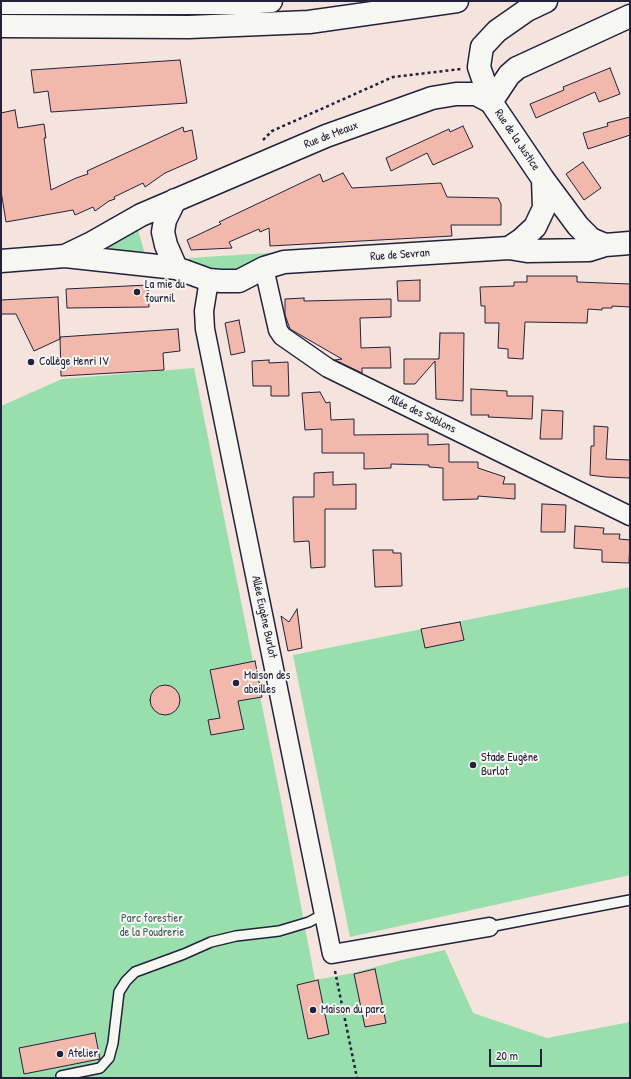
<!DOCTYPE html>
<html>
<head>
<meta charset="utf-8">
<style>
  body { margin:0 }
  #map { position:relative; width:631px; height:1079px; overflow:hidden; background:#f5e3dd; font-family:"Patrick Hand",sans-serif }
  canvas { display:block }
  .frame { position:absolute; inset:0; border:2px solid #22223b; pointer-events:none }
  .scale { position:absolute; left:489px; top:1049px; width:53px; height:18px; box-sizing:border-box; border:2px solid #22223b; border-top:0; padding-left:5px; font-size:12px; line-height:14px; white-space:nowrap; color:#22223b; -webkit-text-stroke:3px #f6f6f2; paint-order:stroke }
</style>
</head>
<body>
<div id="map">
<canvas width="631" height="1079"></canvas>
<div class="frame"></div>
<div class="scale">20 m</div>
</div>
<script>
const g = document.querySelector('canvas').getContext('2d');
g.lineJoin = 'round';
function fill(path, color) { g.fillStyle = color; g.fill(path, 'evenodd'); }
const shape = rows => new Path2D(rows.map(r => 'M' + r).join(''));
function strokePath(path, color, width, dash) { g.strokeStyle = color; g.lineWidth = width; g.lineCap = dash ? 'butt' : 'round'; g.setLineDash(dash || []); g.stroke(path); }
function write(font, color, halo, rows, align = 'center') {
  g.font = font + ' "Patrick Hand",sans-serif'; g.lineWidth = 4; g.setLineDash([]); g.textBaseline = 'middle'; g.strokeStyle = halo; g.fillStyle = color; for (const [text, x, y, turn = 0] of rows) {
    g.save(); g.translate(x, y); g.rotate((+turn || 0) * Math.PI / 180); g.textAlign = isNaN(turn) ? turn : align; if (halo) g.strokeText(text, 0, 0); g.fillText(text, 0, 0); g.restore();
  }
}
fill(shape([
  [136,223,144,251,143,258,95,249],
  [284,252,229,276,189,263,189,258],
  [194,368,280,795,315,980,353,973,401,960,445,950,473,1013,547,1038,630,1022,630,1078,1,1078,1,406,62,379],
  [630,587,630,875,350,937,293,655]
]), '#98dfad');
const building = shape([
  [180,60,187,103,51,112,48,91,34,93,31,70,180,60],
  [610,68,620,94,599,102,595,92,536,118,530,104,564,90,563,87,610,68],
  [15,110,18,128,44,124,46,138,44,138,51,190,76,178,88,174,87,171,183,127,184,132,192,130,197,159,165,173,145,187,143,183,114,197,115,199,109,201,95,211,93,207,75,215,73,210,6,222,1,191,1,113,15,110],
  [630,117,630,135,588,149,583,133,608,126,607,123,630,117],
  [463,126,473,147,433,165,427,153,391,171,386,158,449,129,450,132,463,126],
  [583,162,601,188,584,200,566,174,583,162],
  [343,173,352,188,441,183,447,197,498,198,501,204,501,225,451,225,452,236,270,246,269,228,260,232,259,229,229,242,232,248,191,250,187,240,221,224,219,222,320,174,323,182,343,173],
  [527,276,577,276,577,282,630,284,630,307,612,306,612,308,602,308,602,310,588,309,587,323,525,322,523,359,508,358,508,349,498,348,499,323,485,323,485,306,481,306,480,287,514,286,514,282,527,282,527,276],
  [420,280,420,301,398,301,397,281,420,280],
  [148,285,149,307,67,308,66,289,148,285],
  [58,297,60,339,34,351,16,314,1,314,1,300,58,297],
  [304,298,304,301,391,299,391,317,360,318,361,348,390,347,391,368,362,368,362,373,335,360,342,359,290,329,285,315,285,299,304,298],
  [239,320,245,352,231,355,225,323,239,320],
  [178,329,180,351,163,353,164,370,61,376,60,337,178,329],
  [440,333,464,333,463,401,436,399,435,361,415,384,404,384,404,359,439,359,440,333],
  [269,360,269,363,288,362,289,396,271,396,271,386,253,386,252,361,269,360],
  [471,389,507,391,507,396,533,396,532,419,488,417,489,415,471,415,471,389],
  [320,392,326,403,330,402,331,420,354,419,354,435,428,434,428,445,449,444,449,462,478,462,478,468,505,477,503,484,515,484,515,499,478,496,478,499,443,500,443,468,429,467,429,465,391,464,391,468,364,469,364,453,322,453,322,429,305,430,302,393,320,392],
  [542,410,563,411,562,439,540,439,542,410],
  [594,426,608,427,606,459,630,460,630,478,606,477,590,475,591,446,594,446,594,426],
  [333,472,333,485,356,484,356,509,325,509,325,567,311,568,309,541,294,542,293,497,314,497,314,473,333,472],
  [542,504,566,505,565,532,541,532,542,504],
  [575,526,604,528,603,534,620,534,619,539,630,540,629,563,602,562,602,550,574,548,575,526],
  [373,550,393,550,393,553,401,553,402,586,375,587,373,550],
  [297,609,302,648,288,651,281,616,289,622,297,609],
  [460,622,464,640,425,648,421,629,460,622],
  [255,661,262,697,238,701,244,729,211,735,208,720,220,718,210,670,255,661],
  '150 700a15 15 0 1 1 30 0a15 15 0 1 1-30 0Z',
  [375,969,386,1023,365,1027,354,974,375,969],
  [318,980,329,1034,308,1039,297,985,318,980],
  [95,1033,100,1059,24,1074,19,1048,95,1033]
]);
fill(building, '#f2b8ac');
strokePath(building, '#22223b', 1);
const service = shape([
  [489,927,630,900],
  [62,1078,61,1076,100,1068,109,1058,113,1043,119,992,126,981,135,972,184,954,211,942,236,936,279,931,309,922,324,914]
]);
const minor = shape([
  [264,268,278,330,282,336,328,368,630,516],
  [209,280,204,311,205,329,332,954,489,927]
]);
const tertiary = shape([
  [491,102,509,75,517,68,630,16]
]);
const secondary = shape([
  [175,200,165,220,163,232,166,245,176,268],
  [509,248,521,240,535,227,544,208,543,179],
  [65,256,90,244,141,215,326,136,432,98,456,94,476,94,491,102,543,179,578,226,591,239,605,245],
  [1,261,65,256,176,268,209,280,221,281,239,281,264,268,284,262,509,248,527,251,589,250,605,245,630,243]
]);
const trunk = shape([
  [1,3,246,3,271,1],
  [1,26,189,27,309,22,457,1],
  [491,102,479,67,482,47,497,31,527,10,546,1]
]);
strokePath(service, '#22223b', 12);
strokePath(minor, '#22223b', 21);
strokePath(tertiary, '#22223b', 25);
strokePath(secondary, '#22223b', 25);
strokePath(trunk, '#22223b', 25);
strokePath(shape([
  [263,140,272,131,393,77,461,69],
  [335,971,357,1078]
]), '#22223b', 2.5, [3, 3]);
strokePath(service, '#f6f6f2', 9);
strokePath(minor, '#f6f6f2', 18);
strokePath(tertiary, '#f6f6f2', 22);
strokePath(secondary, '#f6f6f2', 22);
strokePath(trunk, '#f6f6f2', 22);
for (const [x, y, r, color] of [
  [137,292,4,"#22223b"],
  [31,362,4,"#22223b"],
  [236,683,4,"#22223b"],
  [473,765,4,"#22223b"],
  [313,1010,4,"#22223b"],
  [60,1054,4,"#22223b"]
]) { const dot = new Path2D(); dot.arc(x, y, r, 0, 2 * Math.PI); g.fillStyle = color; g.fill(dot); strokePath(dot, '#f6f6f2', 1.5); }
write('12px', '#22223b', '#f6f6f2', [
  ["Rue de Meaux",331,135,-21],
  ["Rue de la Justice",517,140,56],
  ["Rue de Sevran",400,255,-4],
  ["Allée des Sablons",422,414,26],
  ["Allée Eugène Burlot",264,617,78]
]);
write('12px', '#22223b', '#f6f6f2', [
  ["La mie du",145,285],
  ["fournil",145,299],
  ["Collège Henri IV",39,362],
  ["Maison des",244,676],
  ["abeilles",244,690],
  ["Stade Eugène",481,758],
  ["Burlot",481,772],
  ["Maison du parc",321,1010],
  ["Atelier",68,1054]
], 'left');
write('12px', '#455b5d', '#f6f6f2', [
  ["Parc forestier",152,919],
  ["de la Poudrerie",152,933]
]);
</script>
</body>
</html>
